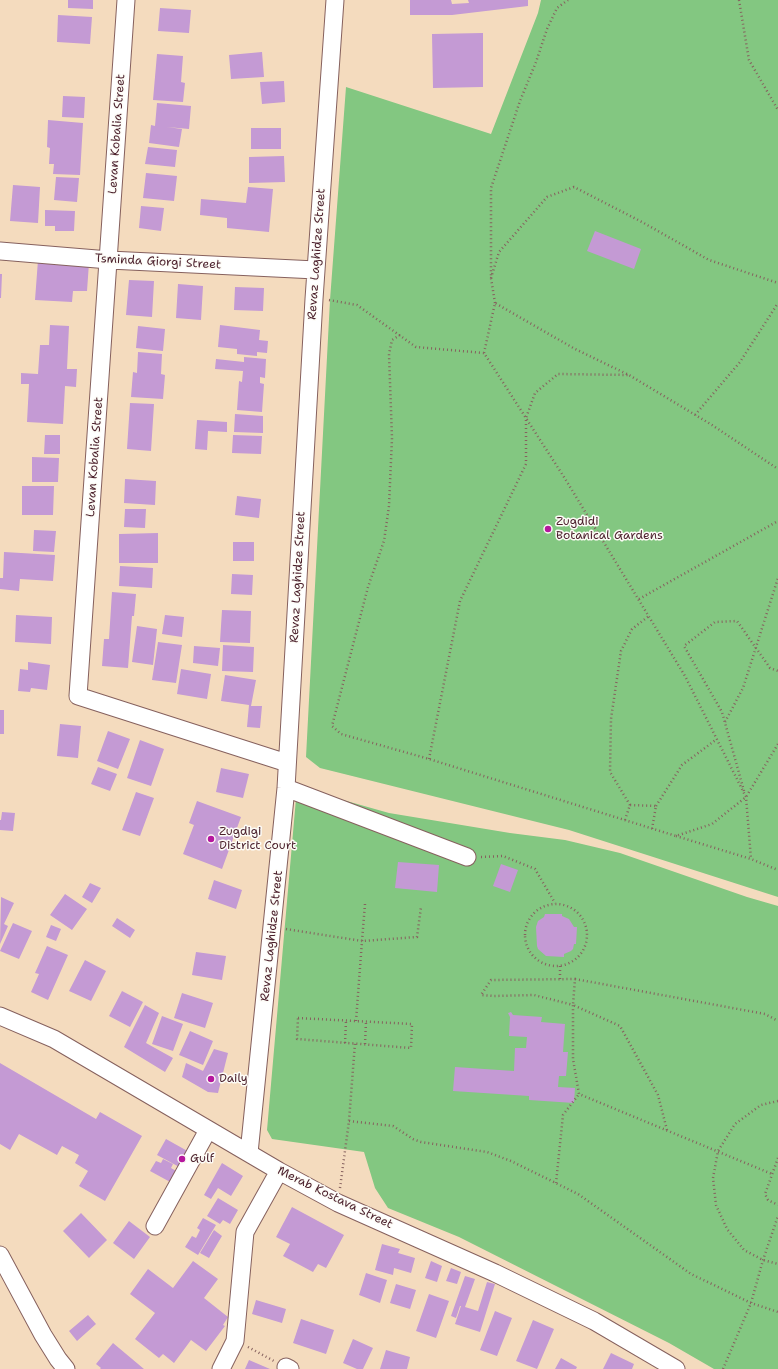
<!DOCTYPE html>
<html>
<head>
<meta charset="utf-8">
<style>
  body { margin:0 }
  canvas { display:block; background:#f4dbbe }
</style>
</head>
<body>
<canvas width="778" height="1369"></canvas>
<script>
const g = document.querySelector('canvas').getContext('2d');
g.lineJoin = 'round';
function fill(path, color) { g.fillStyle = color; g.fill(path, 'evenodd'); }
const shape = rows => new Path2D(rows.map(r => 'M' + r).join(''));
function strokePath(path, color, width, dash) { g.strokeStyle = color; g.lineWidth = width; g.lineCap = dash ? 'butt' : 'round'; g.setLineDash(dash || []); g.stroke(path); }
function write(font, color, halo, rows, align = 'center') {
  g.font = font + ' "Shantell Sans",sans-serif'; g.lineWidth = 3; g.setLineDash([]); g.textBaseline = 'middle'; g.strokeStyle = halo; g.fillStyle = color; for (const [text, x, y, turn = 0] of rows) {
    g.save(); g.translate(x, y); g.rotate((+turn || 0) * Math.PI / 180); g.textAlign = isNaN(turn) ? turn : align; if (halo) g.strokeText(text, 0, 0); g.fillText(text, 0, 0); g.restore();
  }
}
fill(shape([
  [541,0,778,0,778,897,569,830,320,768,306,757,330,300,346,87,491,134,538,13],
  [297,787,389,813,510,833,565,840,620,853,747,897,778,906,778,1369,714,1369,669,1343,459,1237,388,1208,375,1188,364,1152,272,1139,267,1130]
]), '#83c781');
fill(shape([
  [68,0,93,0,93,9,68,8],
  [410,0,451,0,452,4,469,3,468,0,528,0,528,6,452,15,410,15],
  [160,8,191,10,189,33,158,31],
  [58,15,92,17,90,44,57,42],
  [483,33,483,87,433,88,432,34],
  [262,52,264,77,231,79,229,55],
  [157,54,183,56,181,82,185,83,183,102,153,100],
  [284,81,285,102,262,104,260,82],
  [63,96,85,97,84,118,62,117],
  [157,103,191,106,189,129,167,127,182,129,179,147,149,143,151,125,155,126],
  [48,120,83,123,80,175,53,174,54,164,49,164,50,148,47,147],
  [251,128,281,128,281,149,251,149],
  [148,147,177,150,175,167,145,164],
  [284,156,285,182,249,183,249,157],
  [146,173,177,176,174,201,143,198],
  [56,177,79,178,77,202,54,200],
  [13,185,40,187,38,223,10,221],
  [248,187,273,189,269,232,227,228,227,218,200,215,201,199,246,203],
  [141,206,164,208,161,231,139,228],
  [45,210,75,211,74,231,55,231,55,226,45,226],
  [595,231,641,249,634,269,587,251],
  [38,260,89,263,87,291,73,291,72,302,35,300],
  [0,274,2,274,1,298,0,298],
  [129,280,154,281,152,317,126,315],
  [178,284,203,286,201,320,176,318],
  [235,287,264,288,263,311,234,310],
  [50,325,69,326,67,369,77,369,76,387,65,386,63,424,27,422,29,384,21,384,21,373,38,374,40,345,49,345],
  [220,325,260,330,259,340,268,341,267,353,257,352,257,356,237,354,237,349,218,347],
  [138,326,165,329,163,351,136,348],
  [138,352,162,354,161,374,165,375,163,399,131,397,133,372,137,373],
  [244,357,266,359,265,378,260,377,260,383,264,384,262,412,237,410,239,381,242,382,243,371,215,369,216,359,244,362],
  [130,403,154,404,151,451,127,449],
  [235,414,263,416,263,433,234,432],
  [197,420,227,422,227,432,208,431,207,450,195,449],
  [45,435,60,435,60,454,44,454],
  [233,435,262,436,261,454,232,453],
  [32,457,59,458,58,482,32,482],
  [125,479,156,481,155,505,124,503],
  [22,486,54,486,53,515,22,515],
  [237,496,261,499,259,518,235,515],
  [125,509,146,509,145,528,124,527],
  [34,530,56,531,54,552,33,551],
  [158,533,158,563,119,563,119,534],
  [233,542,254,542,254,561,233,561],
  [4,552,55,555,53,581,20,579,19,591,0,589,0,578,3,578],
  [120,566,153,568,152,588,119,586],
  [232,574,253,575,252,595,231,594],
  [112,592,136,594,134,616,132,616,128,668,102,666,104,639,109,639],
  [222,610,251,611,250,643,220,642],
  [16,615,52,617,51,644,15,642],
  [165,615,184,617,182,637,162,634],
  [137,626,157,629,153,665,132,662],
  [158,642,182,645,176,683,152,680],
  [223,645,254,647,253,672,222,671],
  [194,646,220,648,218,666,193,663],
  [28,662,50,665,47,690,31,688,30,692,18,691,20,669,28,670],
  [181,669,211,674,207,699,177,694],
  [225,675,256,680,251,706,262,706,260,728,247,727,249,705,221,701],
  [0,710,4,710,4,734,0,734],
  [60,724,81,726,78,758,57,756],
  [108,731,130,739,118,769,97,761],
  [140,740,164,749,151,786,127,778],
  [98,767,117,774,110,791,91,784],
  [221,768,249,774,243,798,216,792],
  [136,792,154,798,140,836,122,830],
  [197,801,241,817,222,869,183,854,194,825,189,823],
  [2,812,15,813,13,831,0,830,0,820,1,820],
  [398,862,439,865,437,892,395,888],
  [501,864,518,870,510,892,493,886],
  [214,880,242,890,236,909,208,899],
  [90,883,101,888,92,903,82,897],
  [65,894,87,909,72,930,50,915],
  [1,897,14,903,4,924,8,926,0,944],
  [545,914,562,914,562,916,569,919,574,927,577,927,576,944,574,944,573,949,571,951,564,954,564,957,546,956,538,949,537,946,536,927,538,921,544,917],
  [117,918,135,930,130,938,112,926],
  [13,923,32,931,19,959,0,951],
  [51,925,61,929,56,941,46,937],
  [47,946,68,955,48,1000,31,992,39,974,35,973],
  [196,952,226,956,222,980,192,975],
  [85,960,106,971,91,1001,69,991],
  [122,991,143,1002,130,1027,109,1016],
  [182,993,213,1003,205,1028,174,1018],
  [145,1005,159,1013,146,1043,173,1058,165,1072,124,1047],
  [511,1012,513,1015,542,1017,541,1022,565,1024,563,1052,568,1052,566,1076,559,1076,558,1087,575,1088,574,1103,529,1100,529,1096,453,1091,455,1067,514,1071,515,1048,526,1048,527,1037,509,1036,510,1017,508,1013],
  [162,1016,183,1024,173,1051,152,1044],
  [190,1031,213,1041,203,1065,179,1055],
  [214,1049,228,1053,218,1093,208,1092,182,1077,186,1063,203,1071],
  [0,1063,96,1119,100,1112,142,1136,105,1201,79,1186,88,1171,75,1163,79,1155,62,1146,57,1155,19,1134,10,1150,0,1144],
  [166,1139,191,1153,183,1169,157,1155],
  [163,1159,173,1164,171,1168,178,1172,172,1183,150,1171,156,1161,161,1163],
  [222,1163,243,1176,231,1196,218,1188,211,1199,204,1195],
  [218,1198,238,1210,230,1224,223,1220,220,1224,207,1216],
  [292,1207,344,1235,326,1268,318,1264,313,1272,283,1256,290,1244,276,1237],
  [81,1213,107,1240,89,1258,63,1231],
  [203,1218,216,1225,198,1255,185,1247,192,1236,196,1238,200,1230,197,1228],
  [129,1221,150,1237,134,1259,113,1243],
  [214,1230,222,1236,209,1258,200,1253],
  [382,1244,400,1249,398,1253,415,1258,411,1273,394,1268,393,1275,375,1270],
  [193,1261,218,1279,204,1298,228,1317,223,1325,225,1326,206,1351,191,1340,174,1363,163,1354,159,1358,135,1339,155,1313,130,1294,148,1269,173,1288],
  [431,1261,442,1266,437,1282,425,1278],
  [451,1268,461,1272,457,1284,446,1281],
  [366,1273,387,1280,380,1303,359,1295],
  [465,1276,475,1279,465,1307,478,1311,487,1282,495,1284,480,1332,455,1324,461,1306,460,1306,456,1318,451,1316],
  [396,1284,416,1290,410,1309,390,1303],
  [429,1294,449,1301,436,1338,416,1331],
  [256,1300,286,1309,282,1323,252,1314],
  [495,1311,512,1318,497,1356,480,1350],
  [88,1315,96,1324,77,1341,69,1331],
  [301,1319,334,1330,326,1354,293,1343],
  [533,1320,554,1329,537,1369,516,1361],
  [353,1339,373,1348,363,1369,357,1369,343,1363],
  [113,1343,144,1369,100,1369,101,1368,96,1364],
  [386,1350,410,1357,407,1369,380,1369],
  [611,1353,634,1364,632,1369,603,1369],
  [561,1358,577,1367,576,1369,555,1369],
  [249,1360,270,1369,245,1369]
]), '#c49ad4');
const minor = shape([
  [126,0,78,696,287,763],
  [0,251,109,260,316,270],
  [286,788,467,857],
  [0,1016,54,1039,279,1171,338,1203,495,1273,594,1321,676,1369],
  [249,1153,286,788,314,299,335,0],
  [155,1226,208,1130],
  [0,1255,43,1335,58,1359,66,1369],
  [286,1367,290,1369],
  [221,1369,235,1341,245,1232,279,1171]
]);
strokePath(minor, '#86615e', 19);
strokePath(shape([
  [739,0,749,60,778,110],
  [491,278,499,252,547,197,574,187,642,222,709,260,778,283],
  [329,300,357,305,416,347,484,353,564,477,685,676,746,797,751,859],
  [495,303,491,278,491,188,520,101,536,62,547,29,557,8,568,0],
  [400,335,392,340,389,354,392,438,389,506,384,541,368,587,332,726,341,734,429,759,676,836,712,824,746,797,778,744],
  [484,353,495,303,575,349,629,375,712,425,778,469],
  [695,415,740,362,778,303],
  [639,599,778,521],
  [725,722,743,688,778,578],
  [429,759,460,601,526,464,526,418,535,393,558,374,629,375],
  [744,791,722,712,684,646,715,622,737,621,770,668,778,671],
  [630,805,610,772,611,719,621,651,632,629,649,616],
  [656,806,682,765,717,739],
  [625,820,630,805,656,806,652,829],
  [676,836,751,859,778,870],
  [481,857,503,856,535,869,555,903],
  '525 935a31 31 0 1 1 62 0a31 31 0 1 1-62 0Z',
  [365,904,362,941,417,937,421,907],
  [286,929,362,941,356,1021],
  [560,966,560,980],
  [575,979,765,1014,778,1021],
  [298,1018,412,1024,411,1048,297,1039,298,1018],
  [345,1043,346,1021],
  [365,1044,366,1022],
  [778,1101,761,1105,735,1124,718,1151,713,1178,716,1205,727,1229,744,1250,763,1260,778,1264],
  [349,1121,393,1126,413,1139,421,1142,487,1152,511,1161,578,1194,691,1274,751,1303,778,1312],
  [667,1130,658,1095,620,1026,573,1005,575,979,491,980,481,995,494,996,534,995,573,1005,573,1059,579,1094,772,1174],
  [778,1158,765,1194,768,1200,778,1205],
  [556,1183,563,1115,579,1094],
  [340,1188,349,1121,355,1043],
  [248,1347,274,1361],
  [723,1369,751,1303,763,1260,778,1216]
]), '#86615e', 2.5, [1, 3]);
strokePath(minor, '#fff', 17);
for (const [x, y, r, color] of [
  [548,529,4,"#b5179e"],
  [211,839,4,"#b5179e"],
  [211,1079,4,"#b5179e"],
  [182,1159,4,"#b5179e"]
]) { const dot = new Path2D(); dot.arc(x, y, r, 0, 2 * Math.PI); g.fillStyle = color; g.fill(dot); strokePath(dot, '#fdfcf7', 1.5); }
write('12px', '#4a1f2b', '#fdfcf7', [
  ["Levan Kobalia Street",117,134,-86],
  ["Revaz Laghidze Street",317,254,-86],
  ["Tsminda Giorgi Street",158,262,3],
  ["Levan Kobalia Street",95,457,-86],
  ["Revaz Laghidze Street",298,577,-87],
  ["Revaz Laghidze Street",272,936,-84],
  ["Merab Kostava Street",335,1198,26]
]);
write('12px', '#4a1f2b', '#fdfcf7', [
  ["Zugdidi",556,522],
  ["Botanical Gardens",556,536],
  ["Zugdigi",219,832],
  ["District Court",219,846],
  ["Daily",219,1079],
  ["Gulf",190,1159]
], 'left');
</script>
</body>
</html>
